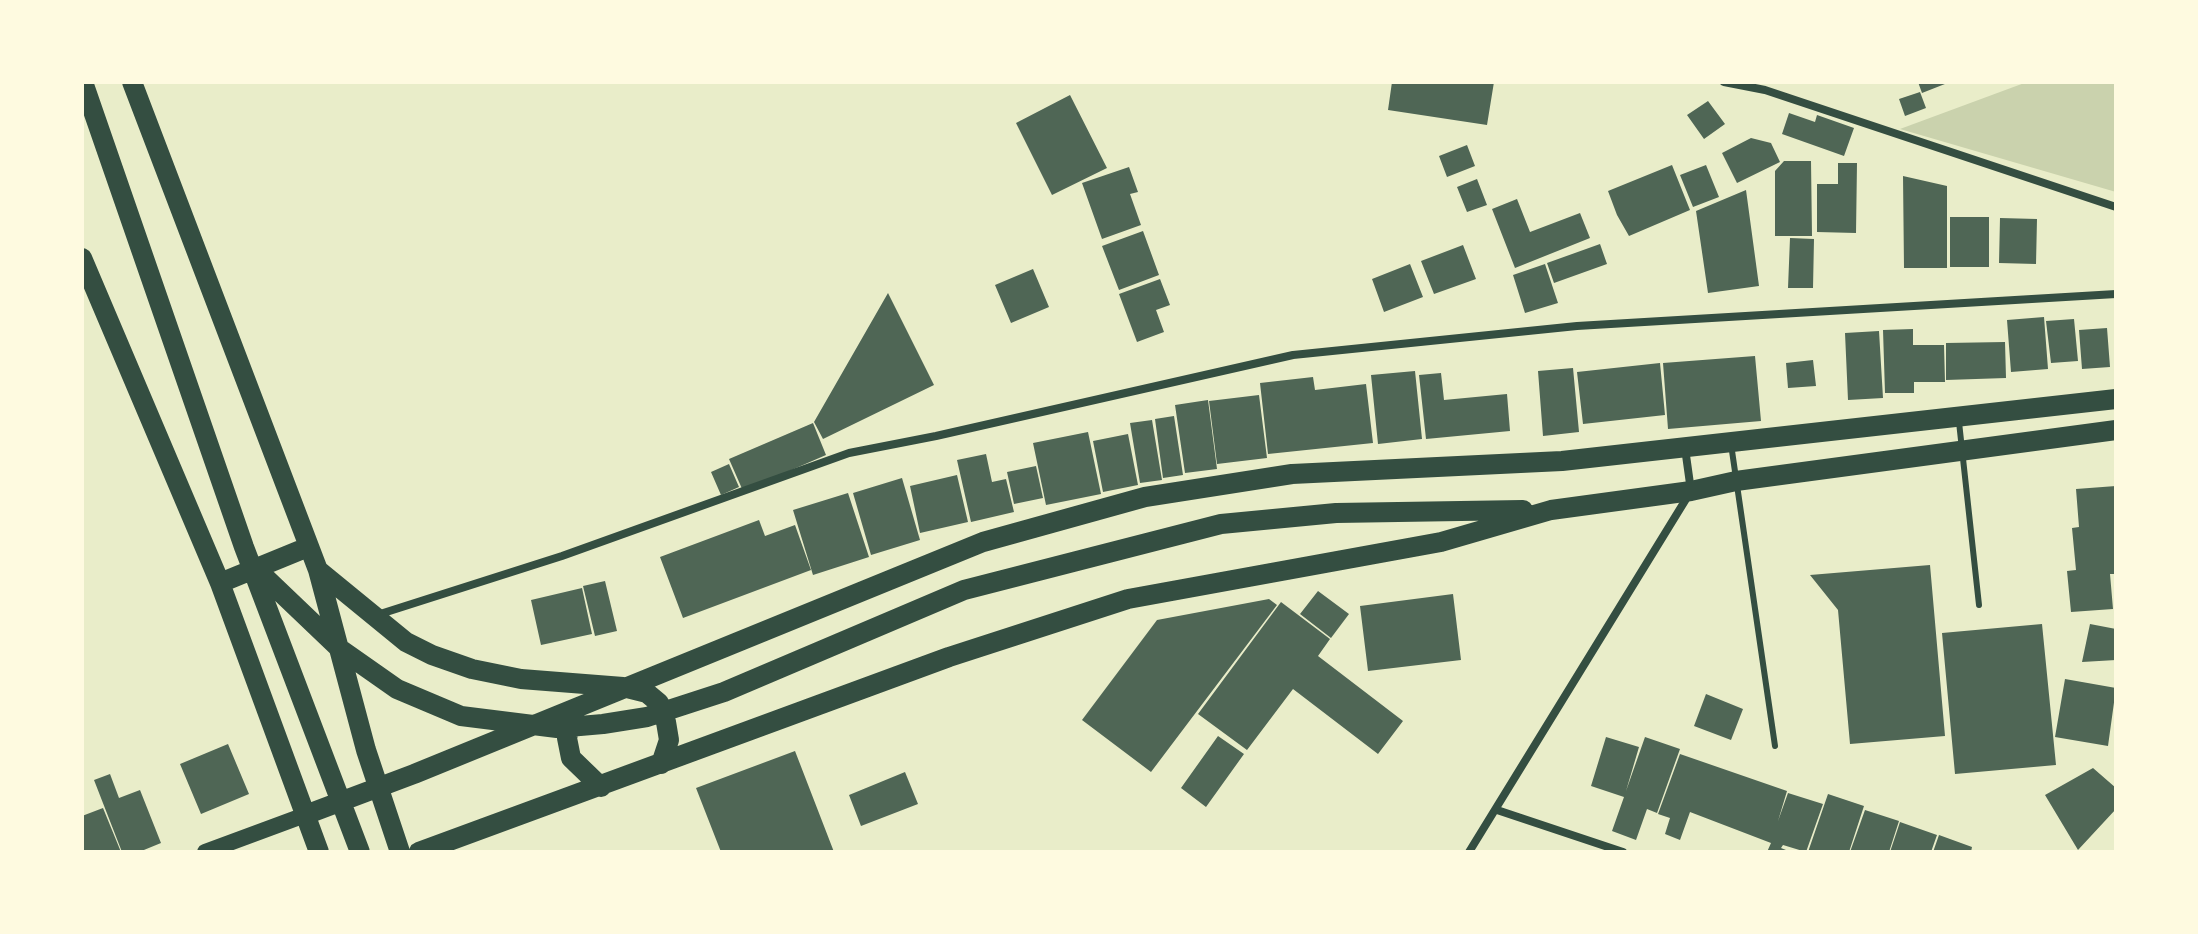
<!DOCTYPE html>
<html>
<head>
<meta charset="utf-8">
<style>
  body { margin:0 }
  #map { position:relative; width:2198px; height:934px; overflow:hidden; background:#e9edc9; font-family:Mulish,sans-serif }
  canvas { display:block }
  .frame { position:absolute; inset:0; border:84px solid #fefae0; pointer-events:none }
</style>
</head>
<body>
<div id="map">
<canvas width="2198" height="934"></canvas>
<div class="frame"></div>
</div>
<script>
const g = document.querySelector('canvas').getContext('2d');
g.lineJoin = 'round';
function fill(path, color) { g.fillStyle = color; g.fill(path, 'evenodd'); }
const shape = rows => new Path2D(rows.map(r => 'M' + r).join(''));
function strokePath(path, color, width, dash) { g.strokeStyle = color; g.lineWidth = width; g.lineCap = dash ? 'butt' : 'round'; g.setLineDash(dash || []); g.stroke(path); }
fill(shape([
  [2027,82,2116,82,2116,192,1900,129]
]), '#cad2ad');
fill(shape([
  [1392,82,1494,82,1487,125,1388,110],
  [1918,82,1950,82,1922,93],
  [1920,92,1926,108,1905,116,1899,99],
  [1070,95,1107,168,1052,195,1016,123],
  [1708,101,1725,124,1704,139,1687,115],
  [1789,113,1815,122,1817,115,1854,128,1844,156,1782,134],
  [1751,138,1771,143,1780,162,1737,183,1722,153],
  [1467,145,1475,166,1447,177,1439,156],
  [1784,161,1811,161,1812,236,1775,236,1775,171],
  [1838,163,1857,163,1856,233,1817,232,1817,184,1838,184],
  [1672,165,1690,210,1629,236,1617,215,1608,191],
  [1706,165,1719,197,1693,207,1680,175],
  [1129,167,1138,192,1130,194,1141,225,1102,239,1082,183],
  [1903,176,1947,186,1947,268,1904,268],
  [1477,179,1487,205,1467,212,1457,187],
  [1746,190,1759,286,1708,293,1696,211],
  [1517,199,1530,232,1580,213,1590,238,1515,268,1492,209],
  [1950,217,1989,217,1989,267,1950,267],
  [2000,218,2037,219,2036,264,1999,263],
  [1143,231,1159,275,1119,290,1102,246],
  [1790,238,1814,239,1813,288,1788,288],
  [1600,244,1607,264,1554,283,1547,263],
  [1463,245,1476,279,1434,294,1421,261],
  [1410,264,1423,297,1384,312,1372,279],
  [1545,264,1558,303,1525,313,1513,275],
  [1033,269,1049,307,1011,323,995,285],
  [1160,279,1170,305,1156,310,1164,332,1137,342,1119,294],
  [888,293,934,385,823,439,814,422],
  [2044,317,2048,369,2011,372,2007,320],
  [2074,319,2078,361,2051,363,2046,321],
  [2107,328,2110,367,2082,369,2079,330],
  [1913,329,1913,345,1944,345,1945,382,1914,382,1914,393,1885,393,1883,330],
  [1879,331,1883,398,1848,400,1845,333],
  [2005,342,2006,378,1946,380,1946,343],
  [1755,356,1761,421,1668,429,1663,363],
  [1813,360,1816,386,1788,388,1786,363],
  [1660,363,1665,415,1583,424,1577,372],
  [1573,368,1579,432,1543,436,1538,371],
  [1415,371,1422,439,1378,444,1371,375],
  [1441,373,1444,400,1507,394,1510,431,1426,439,1419,375],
  [1313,377,1315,390,1366,384,1373,443,1268,454,1260,383],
  [1259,395,1267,458,1217,464,1209,401],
  [1208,400,1217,469,1185,473,1175,405],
  [1174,416,1183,475,1163,478,1155,419],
  [1152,420,1162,480,1140,483,1130,423],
  [813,423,826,455,743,491,729,459],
  [1088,432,1101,494,1046,505,1033,443],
  [1128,434,1138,485,1103,492,1093,441],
  [986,454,992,482,1006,479,1014,512,971,522,957,460],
  [729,464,739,487,721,495,711,472],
  [1036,466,1043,498,1014,504,1007,472],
  [957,475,968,522,920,533,910,486],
  [902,478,920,540,871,555,853,493],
  [2116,486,2116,574,2110,574,2113,609,2071,612,2067,571,2076,570,2072,528,2079,527,2076,489],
  [848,493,869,557,813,575,793,510],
  [759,520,765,536,795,525,811,570,683,618,660,557],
  [1930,565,1945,736,1850,744,1838,610,1810,575],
  [605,581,617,631,595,636,583,586],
  [582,588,592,634,541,645,531,600],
  [1318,591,1349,614,1331,638,1300,614],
  [1453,594,1461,660,1368,671,1360,606],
  [1269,599,1277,605,1151,772,1082,720,1157,620],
  [1281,602,1330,639,1318,656,1403,721,1378,754,1293,689,1247,750,1198,714],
  [2042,624,2056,765,1955,774,1942,633],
  [2090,624,2116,629,2116,660,2082,662],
  [2065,679,2116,688,2108,746,2055,737],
  [1706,694,1743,709,1731,740,1694,726],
  [1218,736,1244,754,1206,807,1181,788],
  [1606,737,1639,747,1626,791,1645,737,1680,749,1657,813,1647,809,1636,840,1612,831,1624,797,1591,786],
  [228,744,249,794,201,814,180,764],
  [795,751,834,852,721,852,696,788],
  [1680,754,1787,791,1778,821,1788,793,1823,804,1806,852,1783,845,1781,848,1791,852,1767,852,1771,843,1690,812,1680,840,1665,834,1670,818,1658,814],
  [2093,768,2116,788,2116,809,2078,850,2045,795],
  [905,772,918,804,861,826,849,795],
  [110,774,119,798,140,790,161,843,139,852,122,852,94,780],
  [1828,794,1864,806,1849,852,1808,852],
  [103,808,121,852,82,852,82,816],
  [1865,810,1899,821,1889,852,1850,852],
  [1900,822,1937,835,1931,852,1890,852],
  [1939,835,1972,847,1971,852,1933,852]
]), '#4f6655');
strokePath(shape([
  [1959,422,1979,605],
  [1731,444,1775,746]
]), '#344e41', 6);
strokePath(shape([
  [1724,82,1765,90,2116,207],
  [377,615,562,556,849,453,936,436,1293,355,1577,326,2116,294],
  [1497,810,1623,852],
  [1469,852,1691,491,1685,448]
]), '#344e41', 8);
strokePath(shape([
  [205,852,305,815]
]), '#344e41', 16);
strokePath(shape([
  [83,82,244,547,360,852],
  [132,82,318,570,366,750,400,852],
  [82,258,220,583,319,852],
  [251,564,340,649,397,689,461,716,557,728,603,724,647,717,724,692,964,590,1221,524,1336,513,1523,510],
  [318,570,406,642,432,655,472,669,521,679,623,687,647,693,659,703,666,722,669,740,661,764],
  [220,583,308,547],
  [573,715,567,738,571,758,601,787],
  [305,815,414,774,983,542,1145,497,1292,474,1562,461,2116,399],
  [419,852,949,657,1128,599,1441,542,1551,510,1691,491,1736,481,2116,430]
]), '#344e41', 20);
</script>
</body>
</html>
